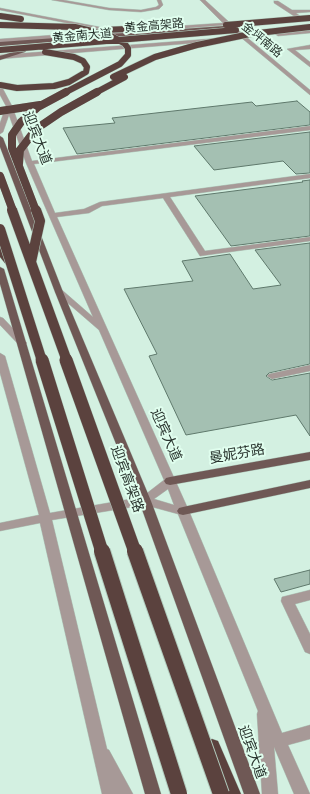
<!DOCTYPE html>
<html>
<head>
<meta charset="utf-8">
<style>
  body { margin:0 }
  canvas { display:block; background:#d3f0e1 }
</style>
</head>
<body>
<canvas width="310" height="794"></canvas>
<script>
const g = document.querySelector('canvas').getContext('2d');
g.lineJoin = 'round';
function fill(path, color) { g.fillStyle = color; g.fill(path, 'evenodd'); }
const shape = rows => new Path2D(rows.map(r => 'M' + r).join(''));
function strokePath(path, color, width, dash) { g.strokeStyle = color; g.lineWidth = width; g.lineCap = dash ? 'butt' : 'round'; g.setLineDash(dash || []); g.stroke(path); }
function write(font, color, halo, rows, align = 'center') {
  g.font = font + ' "Alegreya Sans","Noto Sans SC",sans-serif'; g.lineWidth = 4; g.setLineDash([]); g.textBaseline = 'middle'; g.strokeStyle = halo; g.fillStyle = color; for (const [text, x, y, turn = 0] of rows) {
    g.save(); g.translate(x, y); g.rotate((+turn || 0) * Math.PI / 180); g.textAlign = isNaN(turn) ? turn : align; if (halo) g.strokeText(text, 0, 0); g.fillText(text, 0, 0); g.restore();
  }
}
const building = shape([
  [297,101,310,112,310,125,77,154,63,128,115,123,112,118,252,102,256,106,297,101],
  [310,132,310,173,296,174,283,161,214,170,194,146,310,132],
  [310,180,310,236,231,246,195,196,303,182,302,181,310,180],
  [310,243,310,364,269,373,266,376,272,380,310,373,310,436,296,415,186,435,149,356,157,354,124,289,193,281,182,261,230,254,253,289,281,285,255,250,310,243],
  [310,570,310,584,281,592,274,579,310,570]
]);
fill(building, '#a4c0b2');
strokePath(building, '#5f796c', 1);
const minor = shape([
  [52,0,63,0,109,8,141,10,156,7,159,5,157,0,161,0,163,5,159,9,141,12,109,10,52,0],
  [200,0,205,0,229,22,238,22,238,24,232,25,310,90,310,95,226,25,161,30,163,27,223,23,200,0],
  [274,1,278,1,292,10,310,10,310,12,296,13,304,19,300,20,274,3,274,1],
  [0,8,110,29,108,31,135,29,138,31,135,33,0,43,0,39,108,31,0,10,0,8],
  [310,29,310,33,278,36,275,34,310,29],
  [221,38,219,41,0,59,0,55,221,38],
  [310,45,310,49,295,50,310,62,310,67,287,49,310,45],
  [0,87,3,89,12,106,32,161,310,126,310,130,34,164,55,213,84,209,100,202,310,174,310,178,170,197,205,251,310,237,310,241,200,256,163,198,102,206,89,213,57,217,189,511,282,733,310,725,310,739,288,745,310,794,294,794,274,747,278,794,262,794,257,714,258,711,178,514,145,505,52,520,107,749,109,750,133,794,102,794,40,523,0,531,0,523,39,515,0,373,0,353,5,356,50,513,142,497,164,480,99,330,55,292,59,289,62,290,93,317,26,163,9,115,3,132,0,134,0,123,6,106,0,95,0,87],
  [168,489,174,505,154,499,168,489],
  [0,317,3,318,25,341,27,343,25,345,19,345,0,325,0,317],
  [310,365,310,371,272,379,267,376,269,374,310,365],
  [310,590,310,600,295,604,310,634,310,654,305,652,281,601,282,597,310,590]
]);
const major = shape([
  [238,25,236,27,0,46,0,42,238,25],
  [23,49,26,51,25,52,0,60,0,56,23,49],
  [0,136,3,138,63,292,151,501,260,794,244,794,139,501,55,292,0,147,0,136],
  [0,267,4,269,161,794,145,794,0,284,0,267],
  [310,452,310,460,170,485,166,484,164,481,166,478,170,477,310,452],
  [310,480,310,488,183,515,179,514,177,511,179,508,183,507,310,480]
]);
const highway = shape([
  [0,248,3,249,14,263,16,265,14,267,8,267,0,257,0,248],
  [212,739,218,741,241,794,223,794,203,747,206,741,212,739]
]);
strokePath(minor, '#b1cbbd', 1);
strokePath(major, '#b1cbbd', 1);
strokePath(highway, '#b1cbbd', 1);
fill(minor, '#a79997');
fill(major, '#6f5855');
fill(highway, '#5b423e');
const highwayBridgeFar4 = shape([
  [0,16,21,19],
  [0,25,75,27,109,35,124,43,128,48,128,55,120,64,64,93],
  [226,25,310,18],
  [104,30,173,27],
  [0,50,236,30],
  [113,77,155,57,197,45,250,34,310,27],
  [0,85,17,88,54,86,69,82,86,72,87,67,83,61,74,57,45,52],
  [95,93,125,77]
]);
const highwayBridgeFar3 = shape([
  [0,111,40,105],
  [19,164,20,150,36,129,61,112,97,92],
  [0,176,13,211],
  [36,211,12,148,12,135,21,122,38,107,66,92]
]);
const highwayBridgeFar2 = shape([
  [12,210,67,361],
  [0,229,42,361],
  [31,262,40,221,36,210]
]);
const highwayBridgeFar1 = shape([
  [42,360,102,552],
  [66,360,135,552]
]);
const highwayBridge = shape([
  [102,551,179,794],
  [135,551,221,794]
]);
strokePath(highwayBridgeFar4, '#b1cbbd', 7, []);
strokePath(highwayBridgeFar3, '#b1cbbd', 8, []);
strokePath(highwayBridgeFar2, '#b1cbbd', 11, []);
strokePath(highwayBridgeFar1, '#b1cbbd', 14, []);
strokePath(highwayBridge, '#b1cbbd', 18, []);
strokePath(highwayBridgeFar4, '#5b423e', 6);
strokePath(highwayBridgeFar3, '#5b423e', 8);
strokePath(highwayBridgeFar2, '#5b423e', 10);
strokePath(highwayBridgeFar1, '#5b423e', 13);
strokePath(highwayBridge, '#5b423e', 16);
write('12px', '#2a352f', '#e0feee', [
  ["黄金高架路",154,26,-5],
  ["黄金南大道",82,36,-5],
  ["金坪南路",262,40,39]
]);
write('14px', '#2a352f', '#e0feee', [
  ["迎宾大道",37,138,69],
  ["迎宾大道",166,435,66],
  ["曼妮芬路",237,454,-10],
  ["迎宾高架路",127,479,70],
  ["迎宾大道",252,752,70]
]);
</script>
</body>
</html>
